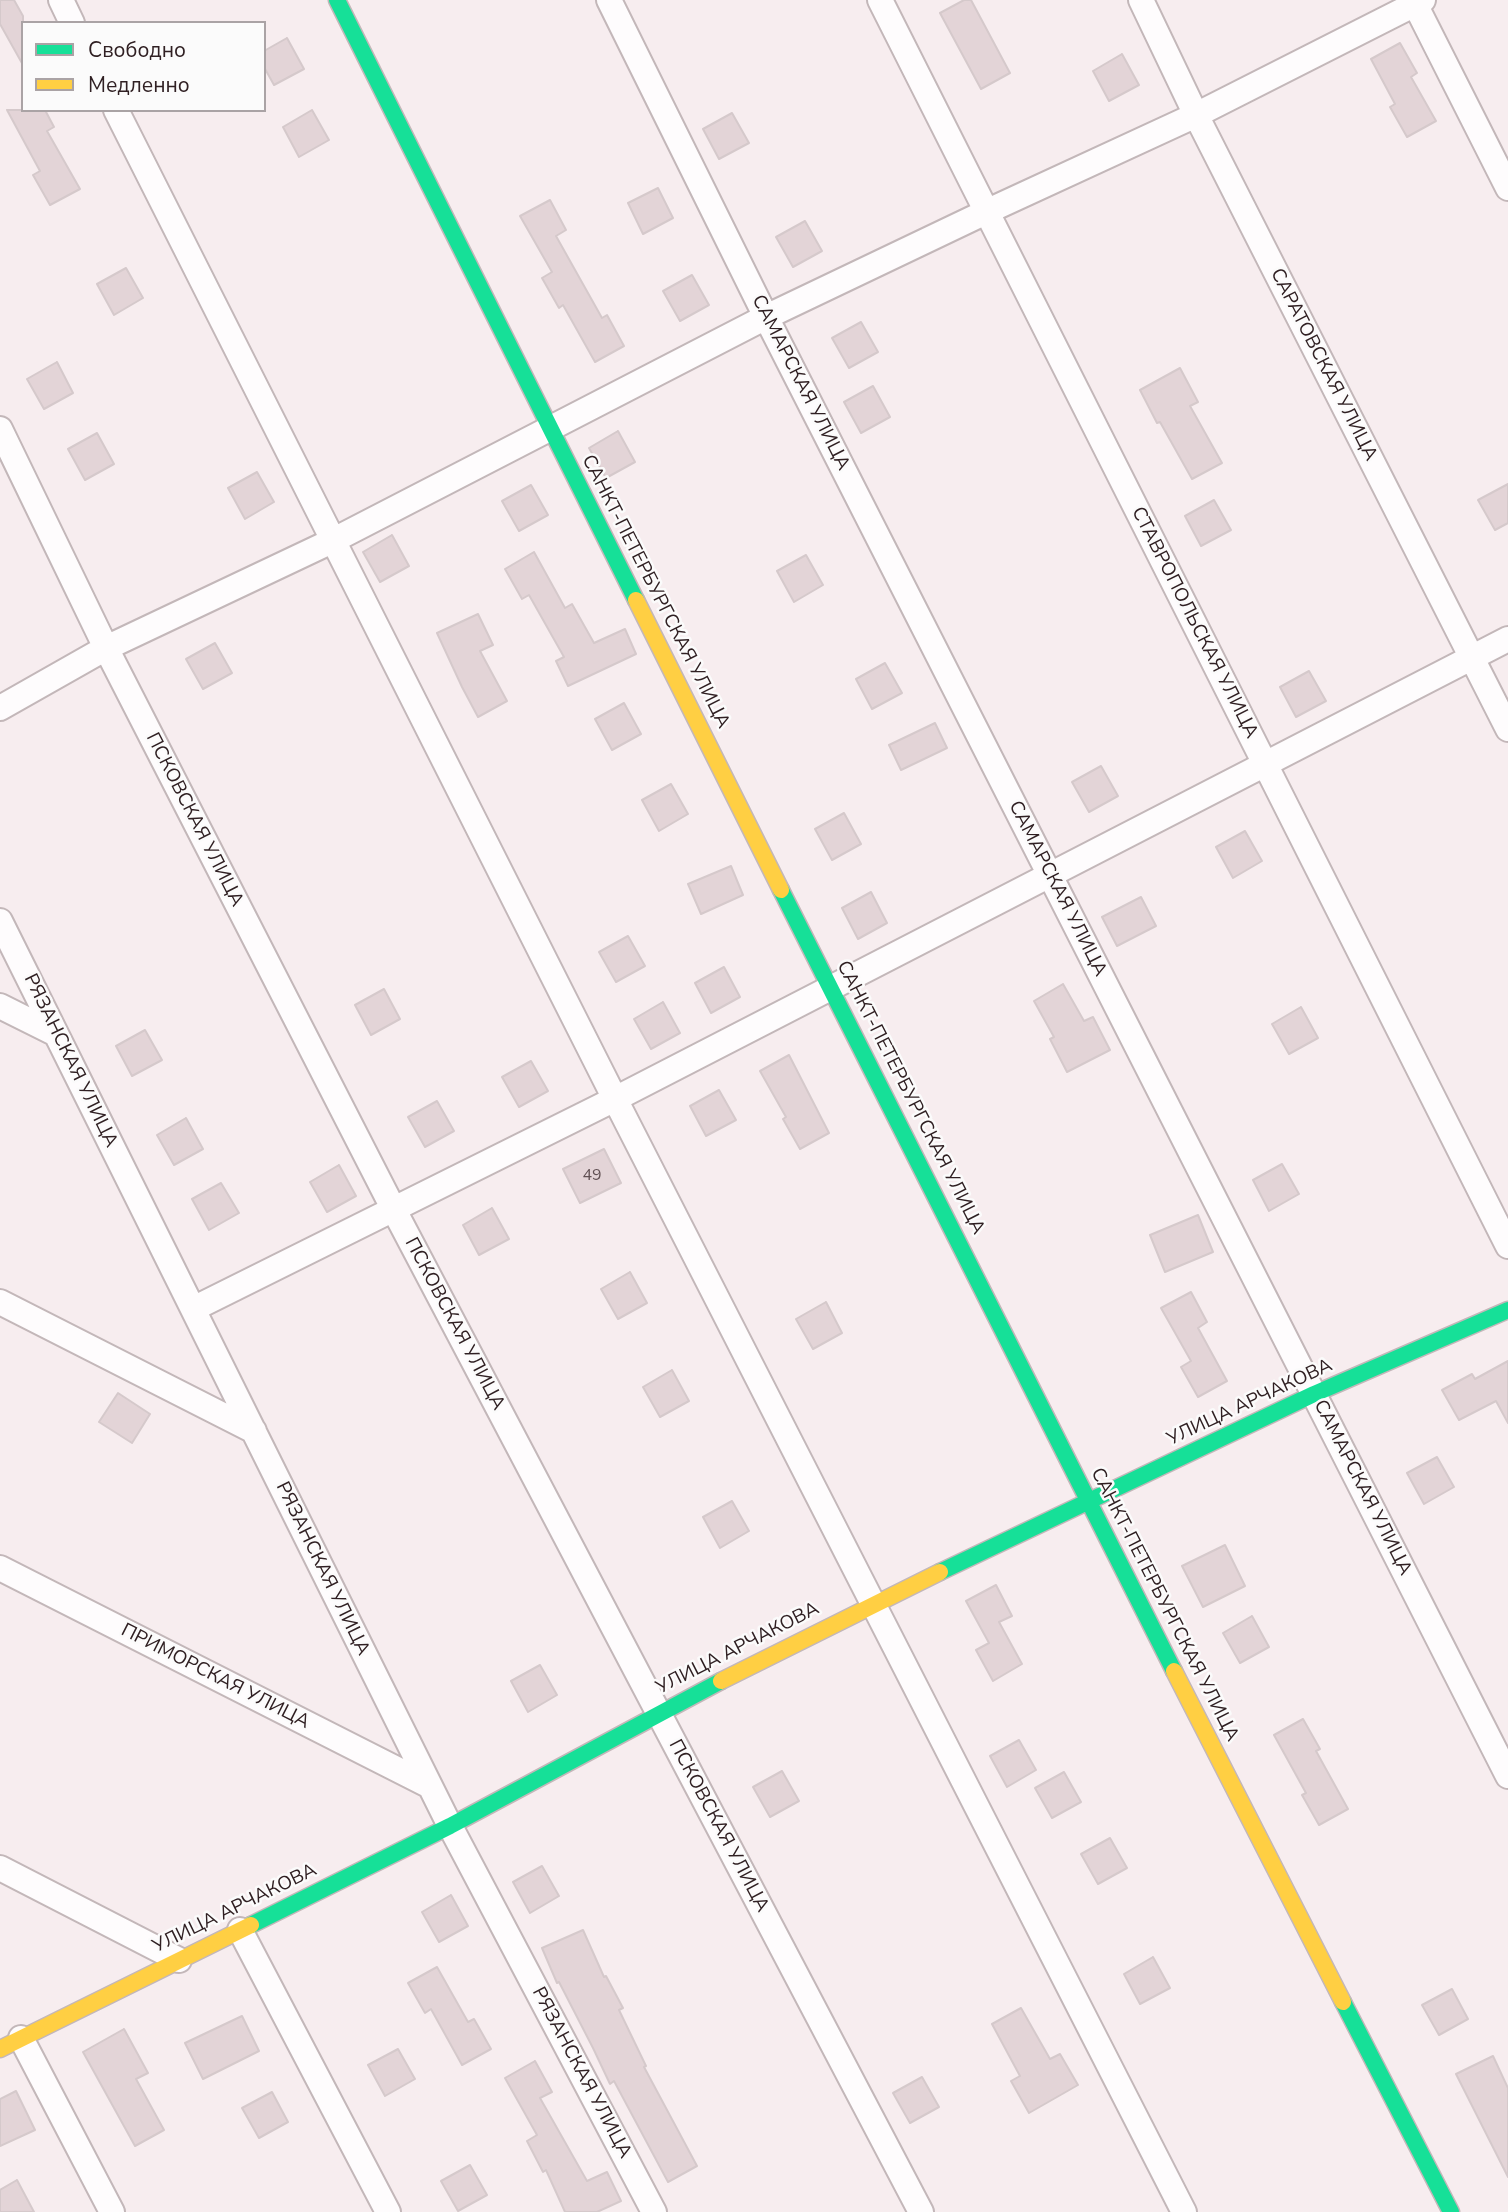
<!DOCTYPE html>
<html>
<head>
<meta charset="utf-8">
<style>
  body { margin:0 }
  #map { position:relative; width:1508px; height:2212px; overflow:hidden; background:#f7edef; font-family:"Nunito Sans",sans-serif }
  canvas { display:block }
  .legend { position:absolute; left:21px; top:21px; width:245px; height:91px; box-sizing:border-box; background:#fbfbfb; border:2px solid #aaa3a5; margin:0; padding:9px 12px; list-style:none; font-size:21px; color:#302023 }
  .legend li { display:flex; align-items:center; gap:14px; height:35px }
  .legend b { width:35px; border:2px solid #aaa3a5 }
</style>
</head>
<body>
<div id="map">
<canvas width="1508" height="2212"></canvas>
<ul class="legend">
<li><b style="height:9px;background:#16e098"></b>Свободно</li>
<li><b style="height:9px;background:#ffcf43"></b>Медленно</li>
</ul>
</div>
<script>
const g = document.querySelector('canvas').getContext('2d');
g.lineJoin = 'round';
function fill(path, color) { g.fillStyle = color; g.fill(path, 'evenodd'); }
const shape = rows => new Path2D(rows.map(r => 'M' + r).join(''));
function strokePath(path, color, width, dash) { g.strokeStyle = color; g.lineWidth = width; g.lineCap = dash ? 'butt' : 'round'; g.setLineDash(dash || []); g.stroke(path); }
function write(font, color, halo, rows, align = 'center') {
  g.font = font + ' "Nunito Sans",sans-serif'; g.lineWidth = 5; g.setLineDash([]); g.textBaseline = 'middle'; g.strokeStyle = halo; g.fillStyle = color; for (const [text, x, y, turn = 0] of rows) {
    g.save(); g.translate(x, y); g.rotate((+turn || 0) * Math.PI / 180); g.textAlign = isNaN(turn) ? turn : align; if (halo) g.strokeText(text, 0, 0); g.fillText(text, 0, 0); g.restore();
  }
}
const building = shape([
  [0,0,14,0,23,16,23,65,0,24,0,0],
  [964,0,971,0,1010,73,981,89,940,13,964,0],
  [287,38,304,69,274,85,264,67,264,51,287,38],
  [1400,43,1417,73,1411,77,1436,121,1407,137,1390,107,1395,104,1371,59,1400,43],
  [1122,54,1139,85,1109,101,1093,71,1122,54],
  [7,110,45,110,54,127,47,131,80,189,50,205,33,175,40,171,7,110],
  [312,110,329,140,299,157,283,127,312,110],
  [732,113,749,143,719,159,703,129,732,113],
  [658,188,673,218,643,234,628,203,658,188],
  [550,200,566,230,556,236,602,318,607,315,624,346,595,362,563,305,559,308,542,278,552,272,520,216,550,200],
  [805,221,822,251,793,267,776,237,805,221],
  [126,268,143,298,114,315,97,284,126,268],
  [692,275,709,305,680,321,663,291,692,275],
  [861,322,878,352,849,368,832,338,861,322],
  [57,362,73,393,44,409,27,379,57,362],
  [1180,368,1198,402,1190,406,1222,463,1192,479,1160,422,1157,423,1140,390,1180,368],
  [873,386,890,417,861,433,844,402,873,386],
  [618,431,635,462,606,478,589,448,618,431],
  [97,433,114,464,85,480,68,449,97,433],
  [257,472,274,502,245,519,228,488,257,472],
  [1508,484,1508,523,1495,530,1478,500,1508,484],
  [531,485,548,515,519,531,502,501,531,485],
  [1214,500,1231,530,1201,546,1185,516,1214,500],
  [392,535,409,566,380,582,363,552,392,535],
  [534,552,565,608,572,604,594,643,625,629,636,654,568,686,556,661,564,657,529,595,522,599,505,569,534,552],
  [806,555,823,585,794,602,777,571,806,555],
  [478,614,493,645,480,651,507,701,478,717,462,687,437,633,478,614],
  [215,643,232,673,203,689,186,659,215,643],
  [885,663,902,693,872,709,856,679,885,663],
  [1309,671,1326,701,1296,717,1280,687,1309,671],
  [624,703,641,734,612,750,595,719,624,703],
  [935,723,947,748,901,770,889,745,935,723],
  [1101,766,1118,796,1089,812,1072,782,1101,766],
  [671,784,688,814,659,831,642,800,671,784],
  [844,813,861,844,832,860,815,829,844,813],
  [1245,831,1262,861,1233,878,1216,847,1245,831],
  [731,866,743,895,701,914,688,884,731,866],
  [871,892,887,923,858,939,842,908,871,892],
  [1141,897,1156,926,1117,946,1102,917,1141,897],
  [628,936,645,966,616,982,599,952,628,936],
  [724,967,740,997,711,1013,695,983,724,967],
  [1063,984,1084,1021,1093,1017,1110,1050,1067,1072,1050,1039,1054,1037,1034,1001,1063,984],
  [384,989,400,1019,371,1035,355,1005,384,989],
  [663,1002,680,1033,651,1049,634,1019,663,1002],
  [1301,1007,1318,1038,1289,1054,1272,1024,1301,1007],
  [145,1030,162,1060,132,1076,116,1046,145,1030],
  [789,1055,829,1133,800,1149,783,1119,786,1117,760,1071,789,1055],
  [531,1061,548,1091,519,1107,502,1077,531,1061],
  [719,1090,736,1120,706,1136,690,1106,719,1090],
  [437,1101,454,1131,425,1147,408,1117,437,1101],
  [186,1118,203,1149,174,1165,157,1135,186,1118],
  [604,1149,621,1183,580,1203,563,1169,604,1149],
  [1282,1164,1299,1194,1269,1211,1253,1180,1282,1164],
  [339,1165,356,1196,327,1212,310,1182,339,1165],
  [221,1183,239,1213,209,1230,192,1199,221,1183],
  [492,1208,509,1239,479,1255,463,1225,492,1208],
  [1198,1215,1213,1252,1165,1272,1150,1235,1198,1215],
  [630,1272,647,1303,618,1319,601,1289,630,1272],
  [1191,1292,1207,1322,1198,1328,1227,1381,1198,1397,1181,1367,1191,1361,1161,1308,1191,1292],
  [826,1302,842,1333,813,1349,796,1319,826,1302],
  [1508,1361,1508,1423,1496,1401,1459,1420,1442,1390,1472,1374,1475,1379,1508,1361],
  [672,1370,689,1401,660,1417,643,1387,672,1370],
  [118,1393,150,1414,132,1443,99,1422,118,1393],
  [1437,1457,1454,1487,1424,1504,1407,1473,1437,1457],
  [732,1501,749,1531,720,1548,703,1517,732,1501],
  [1225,1545,1245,1586,1203,1607,1182,1566,1225,1545],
  [996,1585,1012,1616,999,1622,1022,1664,993,1681,976,1650,989,1643,966,1601,996,1585],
  [1252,1616,1269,1647,1240,1663,1223,1633,1252,1616],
  [540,1665,557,1695,528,1712,511,1681,540,1665],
  [1303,1719,1320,1749,1316,1751,1348,1809,1319,1825,1302,1795,1306,1793,1274,1735,1303,1719],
  [1019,1740,1036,1770,1007,1787,990,1756,1019,1740],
  [782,1771,799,1801,770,1817,753,1787,782,1771],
  [1064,1772,1081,1802,1052,1818,1035,1788,1064,1772],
  [1110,1838,1127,1868,1098,1884,1081,1854,1110,1838],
  [542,1866,559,1896,530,1913,513,1882,542,1866],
  [451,1895,468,1926,439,1942,422,1912,451,1895],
  [583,1930,604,1977,606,1976,623,2008,619,2010,646,2066,644,2067,697,2166,668,2182,614,2081,610,2084,593,2048,559,1982,557,1983,542,1948,583,1930],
  [1153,1957,1170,1988,1140,2004,1124,1974,1153,1957],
  [437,1967,468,2022,474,2019,491,2049,462,2065,431,2009,425,2013,408,1983,437,1967],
  [1452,1989,1468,2019,1439,2035,1422,2005,1452,1989],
  [1021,2008,1050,2059,1060,2054,1078,2085,1029,2113,1011,2081,1020,2076,992,2024,1021,2008],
  [242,2016,259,2051,203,2079,185,2043,242,2016],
  [124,2029,148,2073,136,2079,164,2130,135,2146,83,2052,124,2029],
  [398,2049,415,2079,385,2096,368,2065,398,2049],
  [1493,2056,1508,2088,1508,2177,1456,2074,1493,2056],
  [535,2061,552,2092,540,2098,587,2181,607,2172,621,2201,597,2212,565,2212,546,2170,543,2172,527,2141,537,2135,505,2078,535,2061],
  [922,2077,939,2107,910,2123,893,2093,922,2077],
  [16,2091,35,2130,0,2146,0,2099,16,2091],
  [272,2092,288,2122,259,2138,242,2108,272,2092],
  [470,2165,487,2195,458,2211,441,2181,470,2165],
  [17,2180,34,2212,0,2212,0,2190,17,2180]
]);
fill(building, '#e3d4d7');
strokePath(building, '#d5c9cb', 2);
const street = shape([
  [61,0,72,23],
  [609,0,766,317,1508,1776],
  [880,0,1508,1246],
  [1141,0,1196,115,1508,729],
  [1413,0,1508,188],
  [116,110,615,1099,1184,2212],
  [0,429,106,648,394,1210,921,2212],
  [0,708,106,648,332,541,766,317,988,211,1196,115,1423,0],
  [0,921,450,1826,654,2212],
  [0,1006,56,1034],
  [0,1302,254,1431],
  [193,1309,615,1099,1508,639],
  [0,1568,430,1786],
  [0,1868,179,1960],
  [240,1930,388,2212],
  [21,2038,112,2212]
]);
const fast = shape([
  [337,0,636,600],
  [781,890,1174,1671],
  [940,1572,1314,1394,1508,1310],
  [251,1925,450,1826,721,1681],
  [1343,2002,1451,2212]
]);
const slow = shape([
  [636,600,781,890],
  [1174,1671,1343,2002],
  [721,1681,940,1572],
  [0,2049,251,1925]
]);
strokePath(street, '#c3b7b9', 28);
strokePath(fast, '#c3b7b9', 19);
strokePath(slow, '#c3b7b9', 19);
strokePath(street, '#fefcfd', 24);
strokePath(fast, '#16e098', 16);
strokePath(slow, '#ffcf43', 16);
write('16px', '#605053', null, [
  ["49",592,1176]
]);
write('19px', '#302023', '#fbfbfb', [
  ["САРАТОВСКАЯ УЛИЦА",1323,365,63],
  ["САМАРСКАЯ УЛИЦА",800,383,63],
  ["САНКТ-ПЕТЕРБУРГСКАЯ УЛИЦА",655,592,63],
  ["СТАВРОПОЛЬСКАЯ УЛИЦА",1194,623,63],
  ["ПСКОВСКАЯ УЛИЦА",194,820,63],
  ["САМАРСКАЯ УЛИЦА",1057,889,63],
  ["РЯЗАНСКАЯ УЛИЦА",70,1061,64],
  ["САНКТ-ПЕТЕРБУРГСКАЯ УЛИЦА",910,1098,63],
  ["ПСКОВСКАЯ УЛИЦА",454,1324,62],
  ["УЛИЦА АРЧАКОВА",1250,1403,-25],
  ["САМАРСКАЯ УЛИЦА",1362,1488,63],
  ["РЯЗАНСКАЯ УЛИЦА",322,1569,64],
  ["САНКТ-ПЕТЕРБУРГСКАЯ УЛИЦА",1164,1605,63],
  ["УЛИЦА АРЧАКОВА",738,1649,-27],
  ["ПРИМОРСКАЯ УЛИЦА",215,1677,27],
  ["ПСКОВСКАЯ УЛИЦА",718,1826,62],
  ["УЛИЦА АРЧАКОВА",235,1909,-26],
  ["РЯЗАНСКАЯ УЛИЦА",581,2073,62]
]);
</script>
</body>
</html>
